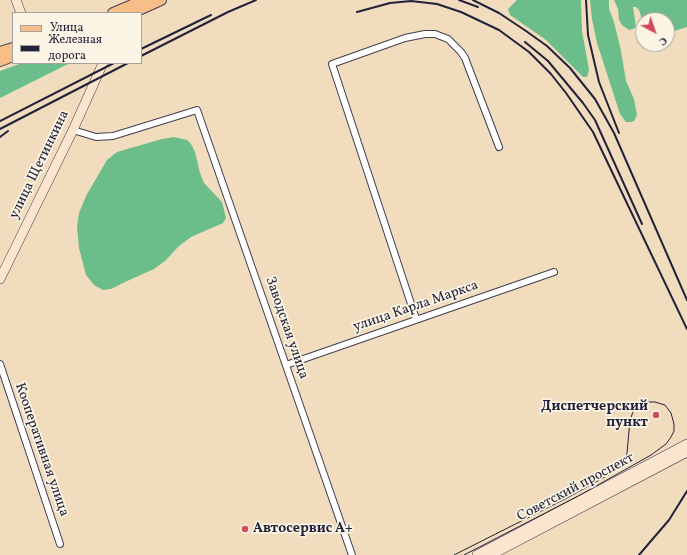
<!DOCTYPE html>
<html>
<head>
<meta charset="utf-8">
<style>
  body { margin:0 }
  #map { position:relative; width:687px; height:555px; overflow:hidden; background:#f2dcbe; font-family:Vollkorn,serif }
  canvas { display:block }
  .legend { position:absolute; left:12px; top:12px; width:130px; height:52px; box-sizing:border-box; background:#fcf5e5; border:1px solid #a5a1a1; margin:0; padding:5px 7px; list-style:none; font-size:12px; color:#22223b }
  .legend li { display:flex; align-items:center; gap:8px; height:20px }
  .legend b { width:20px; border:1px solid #a5a1a1 }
  .north { position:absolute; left:635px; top:12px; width:40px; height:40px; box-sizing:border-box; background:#fcf5e5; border:1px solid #a5a1a1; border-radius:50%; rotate:139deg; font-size:11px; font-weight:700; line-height:16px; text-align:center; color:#22223b }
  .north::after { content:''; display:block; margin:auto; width:14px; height:18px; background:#d1495b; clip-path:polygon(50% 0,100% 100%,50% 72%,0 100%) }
</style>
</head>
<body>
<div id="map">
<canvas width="687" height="555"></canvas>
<ul class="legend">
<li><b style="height:5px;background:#f7be88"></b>Улица</li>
<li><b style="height:5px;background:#22223b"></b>Железная дорога</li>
</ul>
<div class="north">С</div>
</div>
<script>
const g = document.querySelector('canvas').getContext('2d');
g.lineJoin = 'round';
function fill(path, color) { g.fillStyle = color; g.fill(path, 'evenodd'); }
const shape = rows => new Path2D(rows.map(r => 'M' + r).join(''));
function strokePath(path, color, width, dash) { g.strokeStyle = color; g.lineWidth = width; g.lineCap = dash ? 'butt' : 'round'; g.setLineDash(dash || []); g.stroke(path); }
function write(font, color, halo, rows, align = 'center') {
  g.font = font + ' Vollkorn,serif'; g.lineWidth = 3.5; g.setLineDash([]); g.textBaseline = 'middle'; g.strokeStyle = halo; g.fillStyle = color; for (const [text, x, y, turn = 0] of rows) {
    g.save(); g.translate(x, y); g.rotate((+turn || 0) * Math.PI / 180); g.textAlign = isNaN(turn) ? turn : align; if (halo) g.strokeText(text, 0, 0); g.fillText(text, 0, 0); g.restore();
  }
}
fill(shape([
  [517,0,581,0,582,31,589,70,587,77,583,77,546,40,510,15,508,9],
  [590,0,609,0,609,9,614,22,621,51,626,81,634,99,637,115,634,121,631,122,626,122,620,114,597,43,592,19],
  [614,0,687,0,687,27,667,33,667,20,643,20,643,22,639,10,636,7,633,7,636,27,633,29,629,30,622,25,619,20,618,9],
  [22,63,70,63,0,98,0,71],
  [174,137,187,140,191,144,195,152,200,173,204,183,222,202,226,218,223,223,191,237,179,246,165,261,154,269,125,282,111,289,103,290,94,285,86,275,79,248,77,227,79,213,87,194,107,160,117,152,162,139]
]), '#6bbd8a');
const street = shape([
  [73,130,96,137,113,136,197,110,352,555],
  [416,319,332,64,405,38,425,34,435,34,448,39,461,52,465,58,499,147],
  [0,364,60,544],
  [286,365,554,272]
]);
const secondary = shape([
  [16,0,21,13],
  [0,279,73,130,103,63],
  [477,555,687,444],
  [491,555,687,452]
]);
const primary = shape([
  [113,13,144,0],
  [132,13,161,0],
  [0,52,13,48],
  [0,61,13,56]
]);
strokePath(street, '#413e4f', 8);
strokePath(secondary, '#413e4f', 10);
strokePath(primary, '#413e4f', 12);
strokePath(street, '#fff', 6);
strokePath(secondary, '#fce5cf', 9);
strokePath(primary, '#f7be88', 10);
strokePath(shape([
  [454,555,565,499,612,473,619,468,624,462,627,453,630,420,633,412,638,407,645,402,655,402,665,405,671,413,674,424,674,431,671,437,666,444,651,455,582,494,464,555]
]), '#22223b', 1);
strokePath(shape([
  [459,0,478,7],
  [473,0,499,13,526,31,547,46,570,68,595,99,614,133,687,300],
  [586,0,588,35,599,82,619,133],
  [357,12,390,3,411,1,437,4,461,12,499,30,529,52,551,74,566,93,593,132,687,329],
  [525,42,548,61,583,103,595,120,642,224],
  [141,49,211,15],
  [141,56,228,12,256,0],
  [0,121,114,63],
  [0,129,128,63],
  [0,137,8,131],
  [639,555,669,520,687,491]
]), '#22223b', 2);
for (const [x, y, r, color] of [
  [656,415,4,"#d1495b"],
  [245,529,4,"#d1495b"]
]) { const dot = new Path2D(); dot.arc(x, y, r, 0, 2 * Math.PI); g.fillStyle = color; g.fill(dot); strokePath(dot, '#fcf5e5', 1.5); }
write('14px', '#22223b', '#fcf5e5', [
  ["улица Щетинкина",40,165,-64],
  ["улица Карла Маркса",416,307,-19],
  ["Заводская улица",286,328,71],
  ["Кооперативная улица",41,450,71],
  ["Советский проспект",576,488,-28]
]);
write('bold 14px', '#22223b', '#fcf5e5', [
  ["Диспетчерский",648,407],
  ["пункт",648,423],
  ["Автосервис А+",253,529,"left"]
], 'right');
</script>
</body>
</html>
